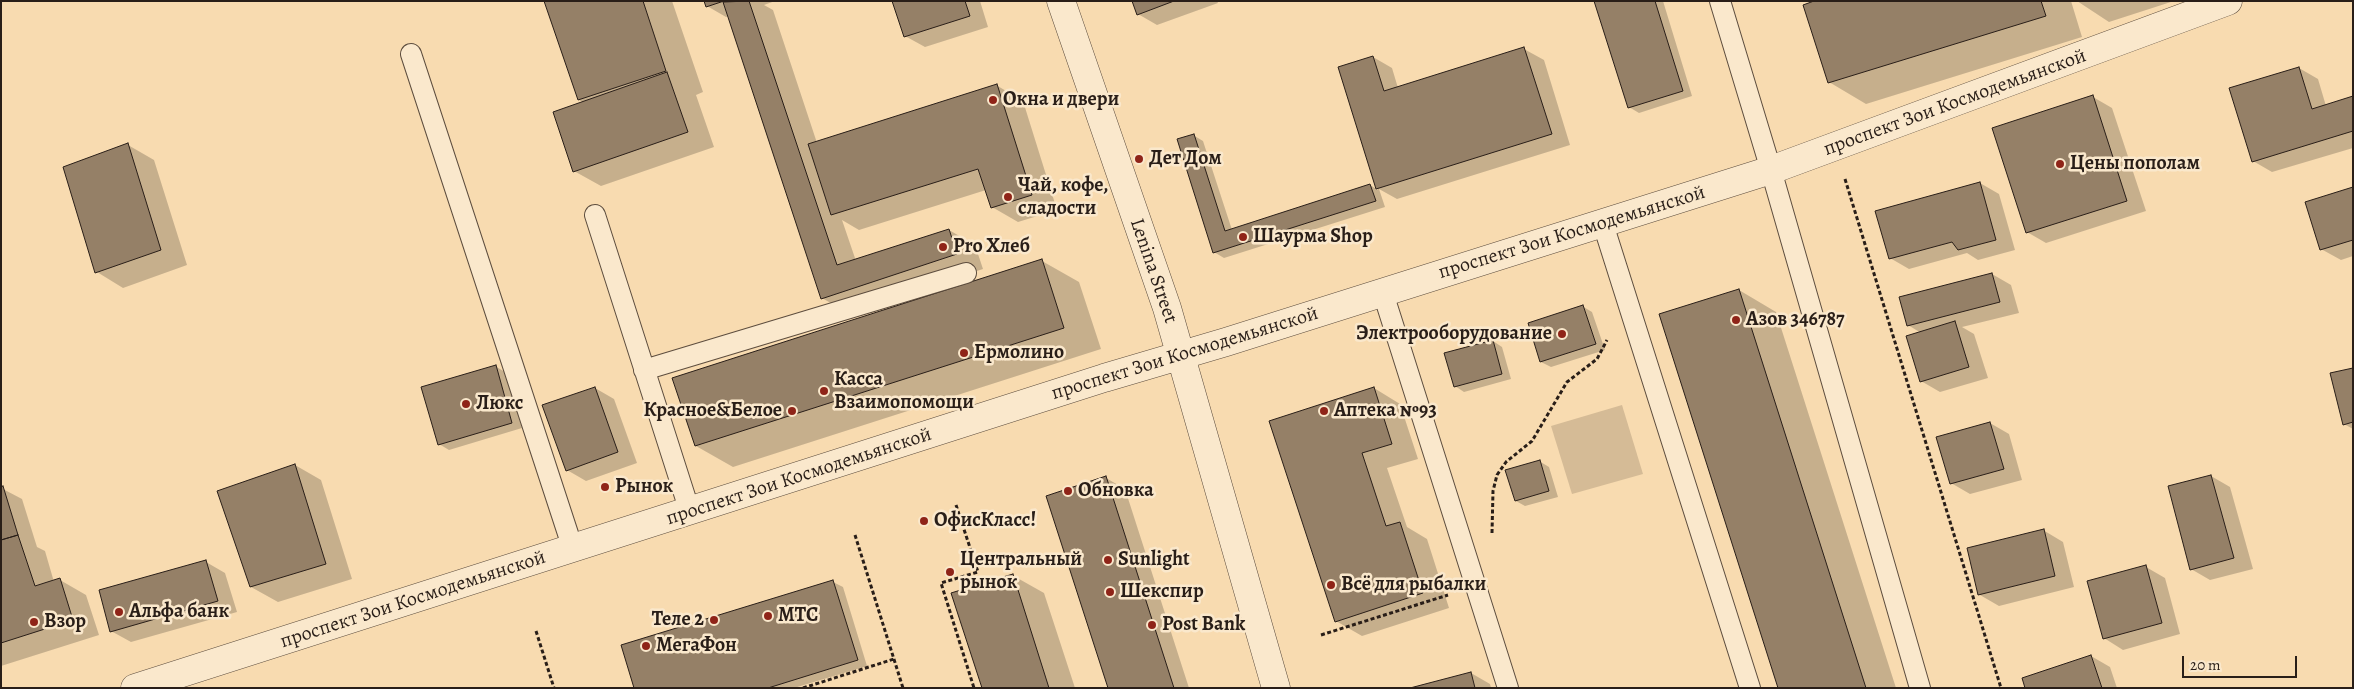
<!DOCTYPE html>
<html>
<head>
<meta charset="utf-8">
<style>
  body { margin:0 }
  #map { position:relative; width:2354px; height:689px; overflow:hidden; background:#f8dbb0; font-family:Alegreya,serif }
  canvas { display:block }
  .frame { position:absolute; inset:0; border:2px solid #291e18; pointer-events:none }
  .scale { position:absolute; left:2182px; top:656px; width:115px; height:22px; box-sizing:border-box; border:2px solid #291e18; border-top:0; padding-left:6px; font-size:15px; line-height:18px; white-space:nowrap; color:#291e18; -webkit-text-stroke:4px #fae8cc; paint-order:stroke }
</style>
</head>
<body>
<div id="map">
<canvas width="2354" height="689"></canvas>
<div class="frame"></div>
<div class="scale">20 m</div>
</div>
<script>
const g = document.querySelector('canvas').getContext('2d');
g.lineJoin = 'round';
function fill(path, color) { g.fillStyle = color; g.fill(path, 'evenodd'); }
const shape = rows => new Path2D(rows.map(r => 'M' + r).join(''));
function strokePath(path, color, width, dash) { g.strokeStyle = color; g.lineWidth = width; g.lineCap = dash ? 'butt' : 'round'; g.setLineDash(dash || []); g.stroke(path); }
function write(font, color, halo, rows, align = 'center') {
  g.font = font + ' Alegreya,serif'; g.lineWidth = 5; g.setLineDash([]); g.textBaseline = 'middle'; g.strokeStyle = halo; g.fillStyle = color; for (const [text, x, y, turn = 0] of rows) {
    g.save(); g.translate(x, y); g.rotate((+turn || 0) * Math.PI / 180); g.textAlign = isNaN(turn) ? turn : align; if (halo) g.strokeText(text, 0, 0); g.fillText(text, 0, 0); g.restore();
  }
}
fill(shape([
  [1622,405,1643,474,1572,494,1551,426]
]), '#d5bb96');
fill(shape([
  [546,1,672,1,703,92,696,95,714,147,601,186,574,171,584,103,579,100],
  [705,1,775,1,764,5,773,10,817,143,996,85,1023,101,1057,210,1018,222,992,207,986,190,859,230,842,220,856,261,949,230,975,245,983,269,848,313,822,298,729,16,726,17,707,6],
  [894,1,980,1,988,27,925,47,905,36],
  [1133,1,1217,1,1218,3,1157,25,1138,14],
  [1596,1,1663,1,1692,96,1639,113,1629,107],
  [1818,1,2071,1,2082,37,1866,104,1829,82],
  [2077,1,2174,1,2109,22],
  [1524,49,1544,60,1570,145,1397,199,1379,189,1385,207,1224,258,1214,252,1193,135,1203,141,1232,230,1370,185,1378,190,1339,67,1373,57,1392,68,1398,88],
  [2299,68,2318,79,2326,106,2353,98,2353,148,2272,172,2253,161],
  [2093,97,2112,108,2146,211,2046,243,2027,232],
  [128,145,154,160,187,265,123,288,97,272],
  [1980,183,1999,194,2015,250,1978,260,1967,253,1909,269,1890,258],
  [2353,189,2353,256,2341,260,2321,249],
  [1042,261,1079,282,1101,349,733,467,696,446],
  [1992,274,2011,285,2019,313,1962,327,1974,334,1988,378,1940,392,1921,381,1921,333,1908,325],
  [1739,290,1776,312,1896,688,1780,688],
  [1582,306,1592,312,1605,350,1551,367,1541,362],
  [1493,341,1502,347,1511,379,1464,392,1455,386],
  [495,366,505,372,522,428,449,450,439,444],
  [2353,370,2353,429,2344,424],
  [595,388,614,399,637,463,586,481,567,470],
  [1374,388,1400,404,1418,459,1387,468,1407,527,1427,539,1449,608,1362,636,1336,621,1271,421],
  [1990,423,2009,434,2022,480,1970,494,1951,483],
  [1539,461,1549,467,1558,497,1525,506,1516,501],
  [295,465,321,480,352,579,278,602,251,587,219,491],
  [2211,476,2230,487,2253,569,2210,580,2191,569],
  [1106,478,1125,489,1189,688,1109,688],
  [1,488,22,499,37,547,45,551,54,582,60,580,86,595,99,635,1,666],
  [2043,530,2063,542,2074,587,1999,606,1980,595],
  [206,562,225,573,237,612,131,642,111,631],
  [2146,567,2165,578,2180,634,2123,650,2104,638],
  [1012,575,1044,593,1075,688,983,688],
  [833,582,843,587,867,666,794,688,635,688],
  [2091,656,2110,667,2117,688,2027,688],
  [1471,673,1490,684,1491,688,1415,688]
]), '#0003');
const building = shape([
  [544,1,643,1,666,71,578,100,544,1],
  [704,1,724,1,706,7,704,1],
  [749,1,837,265,949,229,957,254,821,299,723,2,749,1],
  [892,1,965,1,970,16,904,37,892,1],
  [1132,1,1174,1,1137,15,1132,1],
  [1594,1,1655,1,1683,91,1628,108,1594,1],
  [1814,1,2041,1,2046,16,1828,83,1803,5,1814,1],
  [1524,47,1552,134,1376,189,1338,67,1373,56,1384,91,1524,47],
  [2299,67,2312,109,2353,96,2353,131,2252,162,2229,88,2299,67],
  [667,72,688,132,573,172,553,112,667,72],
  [997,84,1032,195,991,208,978,169,831,215,808,144,997,84],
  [2093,95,2127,201,2026,233,1992,128,2093,95],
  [1194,134,1225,231,1370,184,1376,201,1213,253,1177,139,1194,134],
  [128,143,161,250,95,273,63,167,128,143],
  [1980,182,1996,240,1958,250,1952,242,1889,259,1875,211,1980,182],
  [2353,187,2353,240,2320,250,2305,202,2353,187],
  [1042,259,1064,328,695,446,672,378,1042,259],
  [1992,273,2000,302,1907,326,1899,297,1992,273],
  [1739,289,1866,688,1778,688,1659,314,1739,289],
  [1583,305,1596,344,1540,362,1528,323,1583,305],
  [1955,321,1969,367,1920,382,1906,336,1955,321],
  [1493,340,1502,374,1454,387,1444,353,1493,340],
  [496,365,512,423,438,445,421,387,496,365],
  [2353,368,2353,422,2343,425,2330,373,2353,368],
  [595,387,618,452,566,471,542,405,595,387],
  [1374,387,1392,444,1362,453,1386,526,1400,522,1423,593,1335,622,1269,421,1374,387],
  [1990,422,2004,469,1950,484,1936,437,1990,422],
  [1540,460,1549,491,1515,501,1505,470,1540,460],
  [295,464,326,564,250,587,217,491,295,464],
  [2211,475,2234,558,2190,570,2168,486,2211,475],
  [1106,476,1174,688,1108,688,1046,496,1106,476],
  [3,486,18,535,1,540,1,487,3,486],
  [2044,529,2055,576,1978,595,1967,548,2044,529],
  [18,535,35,586,60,578,73,620,1,643,1,540,18,535],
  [206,560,218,601,110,632,99,590,206,560],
  [2146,565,2162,623,2103,639,2087,581,2146,565],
  [1013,574,1049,688,982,688,951,593,1013,574],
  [833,580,858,660,768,688,634,688,621,645,833,580],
  [2091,655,2102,688,2025,688,2022,678,2091,655],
  [1471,672,1475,688,1410,688,1471,672]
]);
fill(building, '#958067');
strokePath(building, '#291e18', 1);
const service = shape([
  [1720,1,1771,170,1920,688],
  [411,54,573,549],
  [595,215,690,512],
  [1603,224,1750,688],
  [1383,293,1508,688],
  [644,370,966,273]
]);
const tertiary = shape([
  [1061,1,1167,308,1276,688],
  [135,688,1104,378,1226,342,1771,170,2228,1]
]);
strokePath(service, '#5d4d3e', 22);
strokePath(tertiary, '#5d4d3e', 29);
strokePath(shape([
  [1845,179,2001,688],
  [956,505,978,572,941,583,974,688],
  [1492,533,1493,491,1497,475,1506,462,1532,441,1567,382,1597,359,1607,340],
  [855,535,903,688],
  [536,631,554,688],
  [1321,635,1448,595],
  [803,688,894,659]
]), '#291e18', 3, [4, 2.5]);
strokePath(service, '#fae8cc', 20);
strokePath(tertiary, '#fae8cc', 28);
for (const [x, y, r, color] of [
  [993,100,5,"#8f2418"],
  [1139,159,5,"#8f2418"],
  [2060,164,5,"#8f2418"],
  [1008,197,5,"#8f2418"],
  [1243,237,5,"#8f2418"],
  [943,247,5,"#8f2418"],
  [1736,320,5,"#8f2418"],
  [1562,334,5,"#8f2418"],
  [964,353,5,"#8f2418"],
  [824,391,5,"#8f2418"],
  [466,404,5,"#8f2418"],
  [792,411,5,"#8f2418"],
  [1324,411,5,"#8f2418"],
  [605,487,5,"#8f2418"],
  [1068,491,5,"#8f2418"],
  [924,521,5,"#8f2418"],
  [1108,560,5,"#8f2418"],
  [950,572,5,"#8f2418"],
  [1331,585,5,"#8f2418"],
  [1110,592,5,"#8f2418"],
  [119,612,5,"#8f2418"],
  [768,616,5,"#8f2418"],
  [714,620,5,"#8f2418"],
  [34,622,5,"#8f2418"],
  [1152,625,5,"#8f2418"],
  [646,646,5,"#8f2418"]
]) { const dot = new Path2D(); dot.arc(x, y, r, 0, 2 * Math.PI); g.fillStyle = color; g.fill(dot); strokePath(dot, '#fae8cc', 2); }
write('bold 20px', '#291e18', '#fae8cc', [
  ["Окна и двери",1003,100],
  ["Дет Дом",1149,159],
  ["Цены пополам",2070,164],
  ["Чай, кофе,",1018,186],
  ["сладости",1018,209],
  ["Шаурма Shop",1253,237],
  ["Pro Хлеб",953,247],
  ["Азов 346787",1746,320],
  ["Электрооборудование",1552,334,"right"],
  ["Ермолино",974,353],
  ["Касса",834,380],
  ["Взаимопомощи",834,403],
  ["Люкс",476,404],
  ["Красное&Белое",782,411,"right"],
  ["Аптека №93",1334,411],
  ["Рынок",615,487],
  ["Обновка",1078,491],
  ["ОфисКласс!",934,521],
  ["Центральный",960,560],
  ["рынок",960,583],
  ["Sunlight",1118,560],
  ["Всё для рыбалки",1341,585],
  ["Шекспир",1120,592],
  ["Альфа банк",129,612],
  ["МТС",778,616],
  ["Теле 2",704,620,"right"],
  ["Взор",44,622],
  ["Post Bank",1162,625],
  ["МегаФон",656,646]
], 'left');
write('20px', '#291e18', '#fae8cc', [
  ["проспект Зои Космодемьянской",1955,103,-20],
  ["проспект Зои Космодемьянской",1572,233,-17],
  ["Lenina Street",1153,271,71],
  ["проспект Зои Космодемьянской",1185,354,-17],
  ["проспект Зои Космодемьянской",799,477,-18],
  ["проспект Зои Космодемьянской",413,600,-18]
]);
</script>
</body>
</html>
